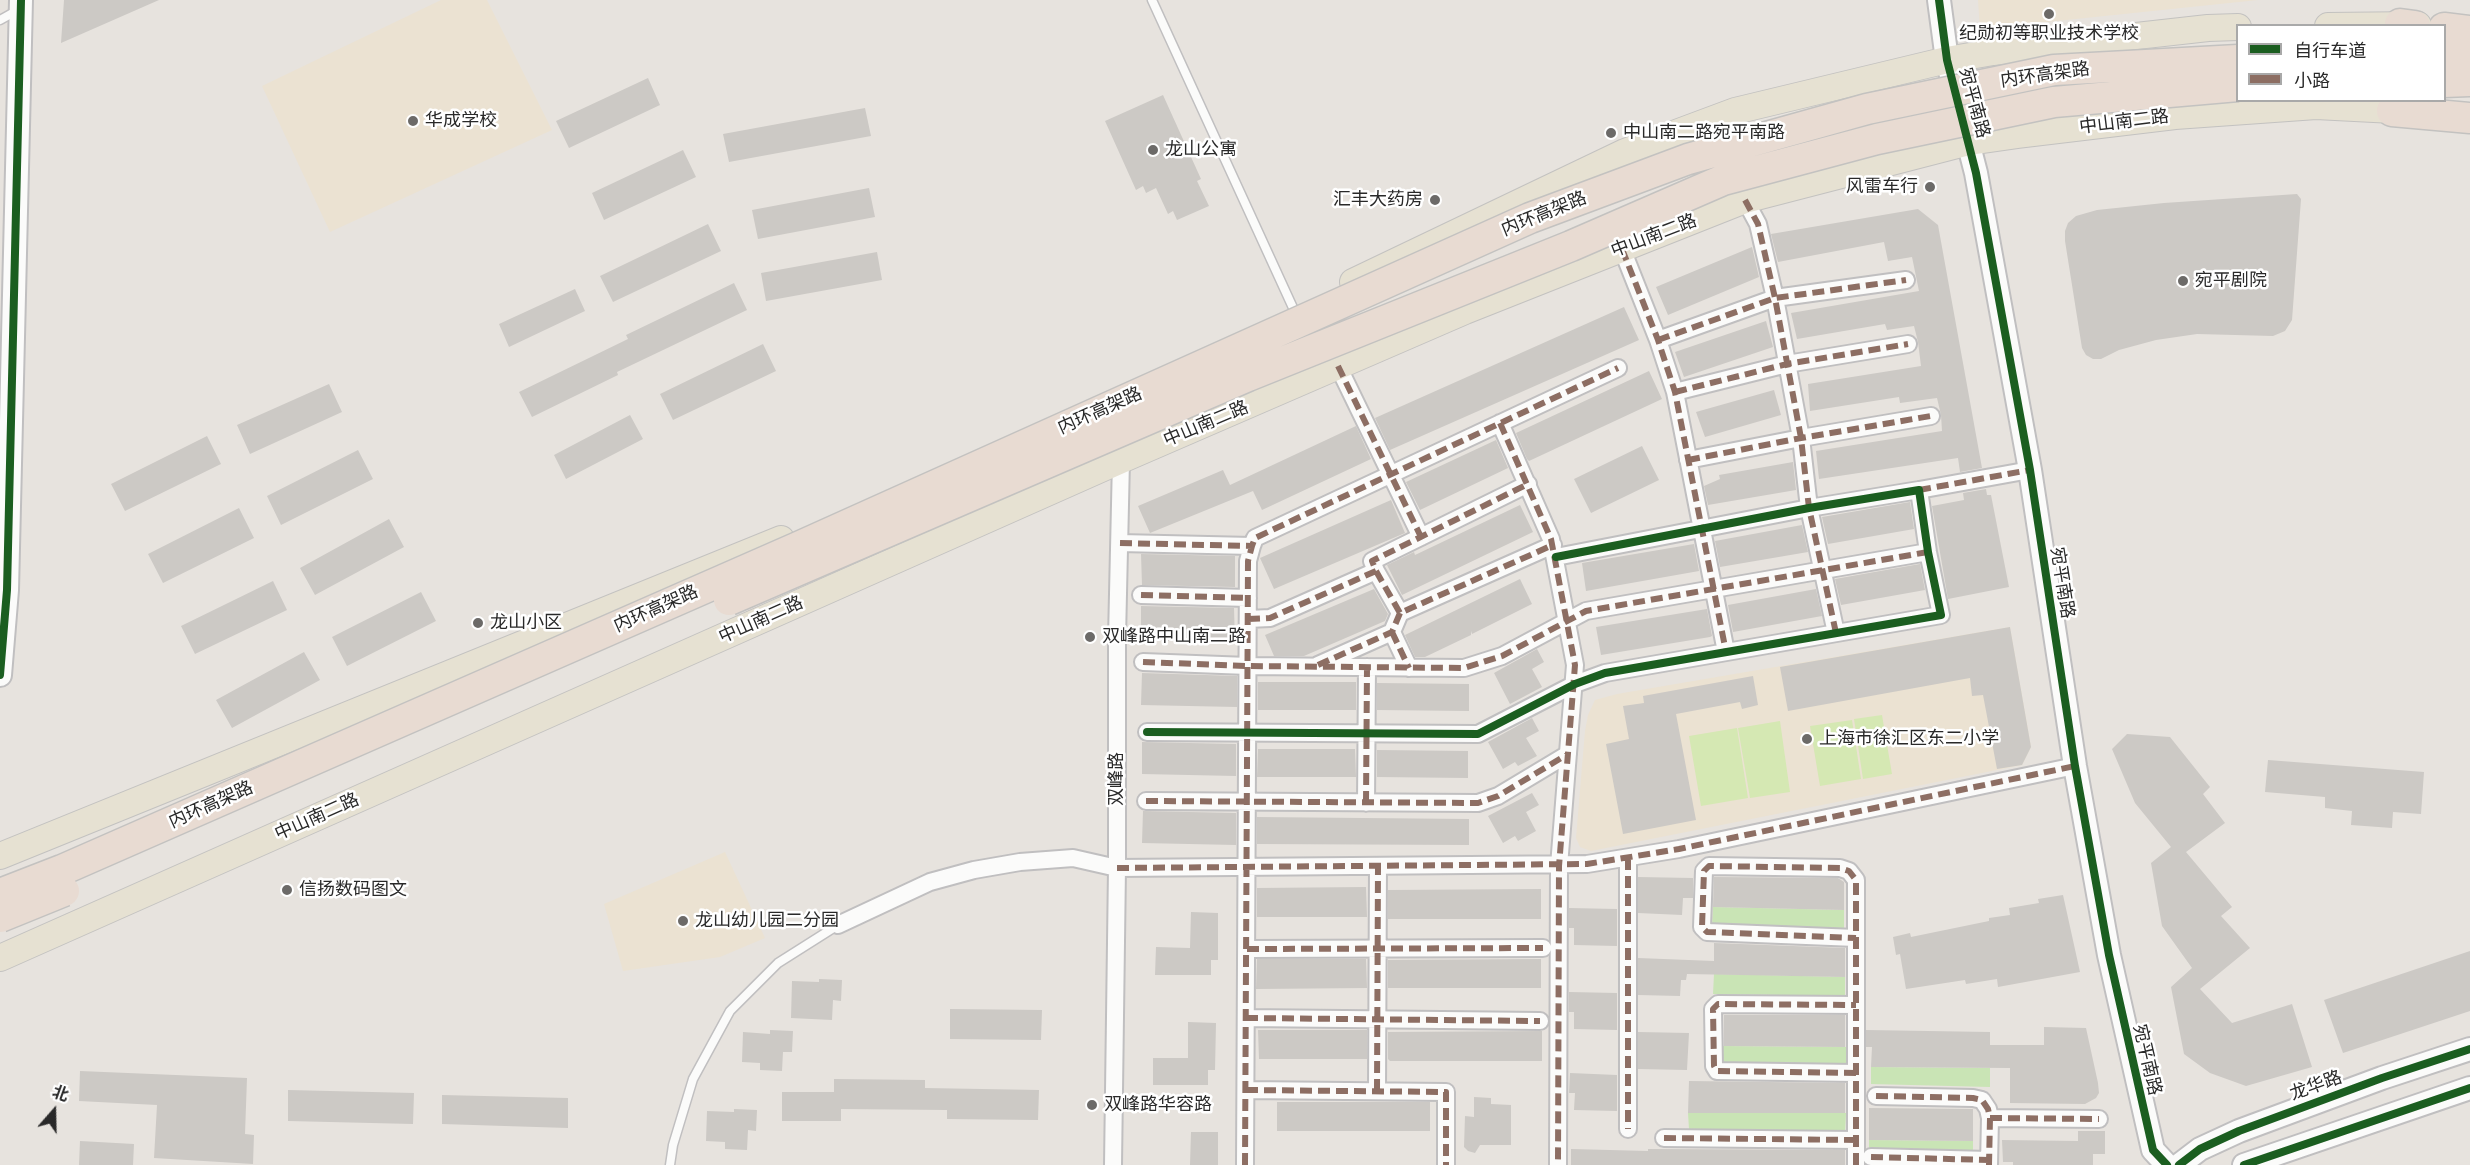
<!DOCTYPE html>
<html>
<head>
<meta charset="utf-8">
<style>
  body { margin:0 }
  #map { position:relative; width:2470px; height:1165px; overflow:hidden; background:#e7e3de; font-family:Rubik,"Noto Sans SC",sans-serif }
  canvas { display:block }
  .legend { position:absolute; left:2236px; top:24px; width:210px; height:78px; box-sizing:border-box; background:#fff; border:2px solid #a9a9a9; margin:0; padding:8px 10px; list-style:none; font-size:18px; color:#292929 }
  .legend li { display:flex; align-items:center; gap:12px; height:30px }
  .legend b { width:30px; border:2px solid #a9a9a9 }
  .north { position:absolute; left:24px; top:1081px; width:60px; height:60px; -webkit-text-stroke:4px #fff; paint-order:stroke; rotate:20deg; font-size:16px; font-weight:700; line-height:24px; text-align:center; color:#292929 }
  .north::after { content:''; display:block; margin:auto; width:21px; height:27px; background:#292929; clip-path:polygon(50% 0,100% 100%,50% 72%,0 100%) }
</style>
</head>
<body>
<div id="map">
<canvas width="2470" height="1165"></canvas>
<ul class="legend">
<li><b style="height:8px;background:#1b5e20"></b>自行车道</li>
<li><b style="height:8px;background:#8d6e63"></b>小路</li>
</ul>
<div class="north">北</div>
</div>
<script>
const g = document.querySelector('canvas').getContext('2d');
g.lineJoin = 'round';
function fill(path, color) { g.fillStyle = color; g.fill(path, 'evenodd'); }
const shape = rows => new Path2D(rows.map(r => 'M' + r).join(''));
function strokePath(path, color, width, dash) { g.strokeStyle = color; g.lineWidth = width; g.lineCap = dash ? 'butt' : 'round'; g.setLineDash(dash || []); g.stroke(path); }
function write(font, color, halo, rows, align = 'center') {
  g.font = font + ' Rubik,"Noto Sans SC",sans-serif'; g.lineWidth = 5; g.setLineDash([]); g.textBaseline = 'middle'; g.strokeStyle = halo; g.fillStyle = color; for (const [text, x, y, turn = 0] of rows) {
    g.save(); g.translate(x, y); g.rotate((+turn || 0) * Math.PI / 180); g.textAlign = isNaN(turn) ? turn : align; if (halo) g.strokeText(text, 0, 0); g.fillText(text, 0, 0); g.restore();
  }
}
fill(shape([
  [441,0,487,0,552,130,330,232,262,86],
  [1978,0,2258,0,1980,29],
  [2010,627,2031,747,2022,765,1591,851,1580,847,1576,838,1585,731,1588,715,1595,700,1617,694],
  [725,852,765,938,720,957,623,971,604,904]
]), '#ebe2d2');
fill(shape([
  [1713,907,1844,910,1844,929,1712,925],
  [1714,974,1845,977,1845,996,1713,994],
  [1721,1046,1847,1047,1848,1064,1722,1063],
  [1871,1067,1990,1068,1990,1087,1871,1084],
  [1688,1113,1846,1113,1845,1133,1689,1129],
  [1869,1140,1973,1141,1973,1153,1869,1151]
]), '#c9e4b5');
fill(shape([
  [1882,715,1892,774,1863,779,1854,719],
  [1852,720,1861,779,1820,786,1810,726],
  [1780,721,1790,792,1750,798,1738,728],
  [1737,728,1748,798,1701,806,1689,736]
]), '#d5e8b3');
fill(shape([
  [64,0,159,0,61,43],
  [648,78,660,105,569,148,556,121],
  [1163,95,1201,179,1197,181,1209,206,1177,220,1173,211,1168,214,1156,188,1146,193,1143,186,1136,190,1105,121],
  [865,108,871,136,729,162,723,134],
  [683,150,696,177,604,220,592,193],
  [869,188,875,217,758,239,752,210],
  [2297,194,2301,199,2292,320,2285,331,2273,336,2197,334,2156,340,2119,350,2101,359,2093,359,2086,355,2082,348,2065,241,2065,231,2068,223,2076,216,2097,210,2164,203],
  [1918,209,1938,225,1982,468,1960,472,1958,458,1819,479,1816,451,1942,431,1941,415,1937,398,1900,403,1899,397,1810,411,1808,384,1921,366,1918,342,1914,326,1887,330,1885,324,1797,339,1791,313,1919,291,1912,257,1888,261,1884,242,1778,262,1771,234],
  [708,224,721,251,613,302,600,276],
  [1752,247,1759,277,1668,315,1656,287],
  [877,252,882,280,766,301,761,273],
  [734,283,747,310,617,372,618,375,532,417,519,392,628,339,626,335],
  [575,289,585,311,509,347,499,324],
  [1624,307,1639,340,1390,450,1375,418],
  [1766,321,1773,347,1684,377,1675,352],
  [763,344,776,371,673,420,660,394],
  [1649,371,1662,399,1529,461,1527,459,1516,433],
  [329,384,342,412,250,454,237,425],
  [1774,390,1781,415,1705,437,1696,412],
  [630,415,643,439,566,479,554,455],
  [1356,426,1371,459,1262,510,1253,491,1150,533,1138,506,1223,470,1230,485],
  [207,436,221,464,125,511,111,484],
  [1496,440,1508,468,1420,510,1406,482],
  [1642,446,1659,480,1591,513,1574,479],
  [358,450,373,479,281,525,267,496],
  [1793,462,1796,490,1708,505,1704,486,1720,479,1719,475],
  [1986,489,1987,495,1991,495,2009,587,1948,599,1932,506,1964,500,1963,493],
  [1391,500,1405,533,1274,589,1260,558],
  [1910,502,1914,529,1828,544,1822,517],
  [1520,505,1533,532,1402,595,1387,565,1414,552,1415,555],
  [239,508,254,538,163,583,148,554],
  [389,519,404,547,315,595,300,568],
  [1802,525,1808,552,1720,567,1715,541],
  [1694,544,1699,571,1586,591,1582,563],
  [1141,554,1235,556,1235,587,1142,585],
  [1920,564,1925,590,1841,605,1835,579],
  [1520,579,1532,604,1472,634,1471,631,1471,635,1425,657,1415,657,1405,635],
  [273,581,287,610,195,654,181,626],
  [1374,589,1388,614,1385,621,1304,656,1274,656,1265,635],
  [1816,589,1822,616,1733,632,1728,605],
  [421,592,436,621,347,666,332,637],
  [1141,606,1234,608,1235,642,1141,640],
  [1707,609,1712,636,1710,637,1601,655,1596,627],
  [2010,627,2031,747,2022,765,1997,769,1983,695,1972,696,1970,678,1788,711,1780,667],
  [1537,649,1544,662,1532,669,1542,687,1510,704,1494,673],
  [304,652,320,680,232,728,216,700],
  [1142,673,1237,676,1237,707,1141,705],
  [1753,676,1758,705,1742,709,1740,702,1676,714,1696,820,1623,834,1606,744,1629,739,1623,706,1644,703,1643,696],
  [1258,682,1356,682,1356,710,1258,710],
  [1377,683,1469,684,1469,711,1377,710],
  [1532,718,1539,731,1526,738,1537,756,1518,766,1515,762,1503,769,1488,742],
  [2127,734,2170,737,2210,787,2203,794,2225,823,2186,852,2232,907,2221,916,2250,948,2200,989,2232,1023,2292,1004,2312,1067,2246,1086,2210,1073,2184,1054,2171,987,2192,968,2162,926,2151,863,2171,847,2135,803,2112,749],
  [1142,742,1236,744,1236,776,1142,774],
  [1258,749,1355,749,1356,777,1257,777],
  [1377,750,1468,751,1468,778,1377,777],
  [2268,760,2424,772,2421,814,2393,812,2392,828,2351,825,2352,811,2325,808,2325,797,2265,792],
  [1532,793,1539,805,1526,812,1536,831,1518,841,1515,836,1503,843,1488,816],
  [1143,811,1236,813,1236,845,1142,843],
  [1257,817,1469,819,1469,845,1257,844],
  [1638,877,1693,878,1693,898,1683,898,1682,915,1638,913],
  [1714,877,1838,878,1844,882,1844,910,1713,907],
  [1366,887,1367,917,1257,917,1257,888],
  [1541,889,1541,919,1388,919,1388,890],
  [2063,895,2080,972,1998,987,1997,979,1966,984,1965,980,1906,989,1900,954,1896,955,1893,937,1910,933,1911,937,1989,921,1989,918,2010,915,2009,908,2039,903,2038,899],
  [1569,908,1617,909,1617,946,1574,945,1574,928,1569,928],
  [1191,912,1218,913,1218,960,1211,960,1211,975,1155,975,1156,947,1190,948],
  [1714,943,1845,948,1845,977,1687,974,1686,980,1681,980,1680,996,1638,995,1638,958,1714,961],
  [2470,951,2470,1011,2343,1053,2324,1000],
  [1257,959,1366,959,1367,988,1256,989],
  [1541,959,1541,988,1388,988,1388,960],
  [819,979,842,980,841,1001,833,1000,832,1020,791,1018,792,981,819,982],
  [1569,992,1617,993,1617,1030,1574,1029,1574,1012,1569,1012],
  [950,1009,1042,1010,1041,1040,950,1039],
  [1724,1015,1845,1015,1845,1047,1724,1046],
  [1188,1022,1216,1023,1215,1070,1208,1070,1208,1085,1153,1085,1153,1058,1188,1058],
  [2044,1027,2086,1028,2098,1083,2099,1093,2096,1098,2085,1104,2010,1103,2010,1068,1871,1067,1872,1047,1866,1047,1866,1030,1990,1032,1990,1045,2044,1045],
  [770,1030,793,1031,792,1052,783,1052,782,1071,760,1070,760,1063,742,1062,743,1032,770,1034],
  [1258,1030,1367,1030,1367,1059,1259,1059],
  [1542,1031,1542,1061,1390,1061,1388,1059,1388,1032],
  [1638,1032,1689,1033,1687,1070,1638,1069],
  [80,1071,247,1078,245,1134,254,1135,253,1164,154,1158,157,1105,79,1101],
  [1570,1073,1617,1075,1617,1111,1574,1110,1575,1093,1569,1093],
  [834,1079,925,1080,925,1088,1039,1090,1038,1120,947,1119,947,1110,841,1109,841,1121,782,1121,782,1092,834,1092],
  [1689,1081,1845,1083,1845,1113,1688,1113],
  [288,1090,414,1093,413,1124,288,1121],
  [442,1095,568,1098,568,1128,442,1124],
  [1474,1097,1491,1098,1491,1104,1511,1105,1511,1145,1480,1145,1475,1153,1468,1151,1464,1147,1465,1116,1474,1117],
  [1277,1102,1430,1102,1430,1131,1277,1131],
  [1869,1108,1973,1109,1973,1141,1869,1140],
  [734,1109,757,1110,756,1131,748,1130,747,1150,725,1149,725,1142,706,1141,707,1111,734,1112],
  [2078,1131,2105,1131,2105,1154,2093,1154,2093,1165,2013,1165,2013,1162,2003,1162,2002,1140,2078,1141],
  [1191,1132,1218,1132,1218,1165,1190,1165],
  [80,1141,134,1144,133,1165,79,1165],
  [1571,1149,1648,1151,1648,1149,1845,1150,1845,1165,1571,1165]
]), '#ccc9c5');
const lane = shape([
  [1152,0,1294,310],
  [0,20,18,10],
  [670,1165,673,1145,693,1079,730,1011,778,963,838,925]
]);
const street = shape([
  [1745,200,1758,224,1775,298,1801,438,1809,508,1836,633],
  [1622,249,1658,340,1675,392,1726,652],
  [1658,340,1775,298,1906,280],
  [1338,366,1421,537],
  [1675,392,1787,364,1908,344],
  [1500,423,1551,539,1575,665,1559,866,1558,1165],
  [1688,460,1801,438,1931,416],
  [1919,490,2030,470],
  [1120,543,1252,546],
  [1376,571,1400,613,1553,545],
  [1141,595,1248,598],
  [1248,619,1270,618,1376,571,1372,561,1528,484],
  [1392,632,1409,668],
  [1143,662,1248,666,1464,668,1502,656,1586,611,1928,552],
  [1318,665,1392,632,1400,613],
  [1147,732,1478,734,1575,684,1605,673,1941,615,1928,552,1919,490,1809,508,1556,557],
  [1146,801,1478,803,1498,796,1568,754],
  [1366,803,1367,667],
  [1628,858,1628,1129],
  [838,925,930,882,974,870,1020,862,1073,858,1117,868,1587,864,1679,849,2075,766],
  [1247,949,1543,948],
  [1246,1018,1540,1021],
  [1856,1073,1717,1071,1714,1066,1713,1009,1718,1004,1856,1005],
  [1246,1090,1446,1092,1446,1165],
  [1377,1091,1378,866],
  [1876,1096,1973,1098,1982,1100,1988,1109,1990,1118,1989,1165],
  [1990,1118,2099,1119],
  [1664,1138,1856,1140],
  [1871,1157,1989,1160],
  [1113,1165,1117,868,1117,638,1121,460,1119,452],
  [1245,1165,1248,561,1252,546,1255,538,1618,368],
  [1856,1165,1856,880,1849,871,1840,868,1709,866,1704,871,1702,927,1707,932,1856,938]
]);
const secondary = shape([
  [1939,0,1947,60,1976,173,2030,470,2075,766,2109,955,2153,1150,2167,1165],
  [0,675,7,590,21,0],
  [2179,1165,2200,1149,2239,1131,2382,1078,2470,1049],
  [2244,1165,2470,1088]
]);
const primary = shape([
  [2328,26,2418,25],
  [1353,282,1625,152,1735,111,1947,60,1993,52,2208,28,2238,27],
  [0,856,781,539],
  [0,958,1121,460,1465,311,1745,200,1969,142,2018,135,2175,116,2316,106,2413,111]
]);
const highway = shape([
  [2400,24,2415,26],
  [2444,28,2470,31],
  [2444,58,2470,58],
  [2444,82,2470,81],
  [2392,111,2470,118]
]);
strokePath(lane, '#c0bfc0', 11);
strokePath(street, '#c0bfc0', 20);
strokePath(secondary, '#c0bfc0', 26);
strokePath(primary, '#c3c2c0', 28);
strokePath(highway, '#c3c2c0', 33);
strokePath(lane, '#fbfbfa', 8);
strokePath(street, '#fbfbfa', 16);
strokePath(secondary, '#fbfbfa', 22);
strokePath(primary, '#e6e1d2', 26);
strokePath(highway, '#e8dbd2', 30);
const highwayBridge = shape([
  [729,600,1248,376,1571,246,1723,180,1877,139,2054,102,2238,86],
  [0,894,62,870,796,548,1530,218,1688,159,1867,109,2054,70,2238,60],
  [0,917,64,891]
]);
strokePath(highwayBridge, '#c3c2c0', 33, []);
strokePath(highwayBridge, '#e8dbd2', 30);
strokePath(shape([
  [1745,200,1758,224,1775,298,1801,438,1809,508,1836,633],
  [1622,249,1658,340,1675,392,1726,652],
  [1658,340,1775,298,1906,280],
  [1338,366,1421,537],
  [1675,392,1787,364,1908,344],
  [1500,423,1551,539,1575,665,1559,866,1558,1165],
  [1688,460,1801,438,1931,416],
  [1919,490,2030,470],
  [1120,543,1252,546],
  [1376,571,1400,613,1553,545],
  [1141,595,1248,598],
  [1248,619,1270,618,1376,571,1372,561,1528,484],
  [1392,632,1409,668],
  [1143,662,1248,666,1464,668,1502,656,1586,611,1928,552],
  [1318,665,1392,632,1400,613],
  [1146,801,1478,803,1498,796,1568,754],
  [1366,803,1367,667],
  [1628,858,1628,1129],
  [1117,868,1587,864,1679,849,2075,766],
  [1247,949,1543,948],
  [1246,1018,1540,1021],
  [1856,1073,1717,1071,1714,1066,1713,1009,1718,1004,1856,1005],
  [1246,1090,1446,1092,1446,1165],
  [1377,1091,1378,866],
  [1876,1096,1973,1098,1982,1100,1988,1109,1990,1118,1989,1165],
  [1990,1118,2099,1119],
  [1664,1138,1856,1140],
  [1871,1157,1989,1160],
  [1245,1165,1248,561,1252,546,1255,538,1618,368],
  [1856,1165,1856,880,1849,871,1840,868,1709,866,1704,871,1702,927,1707,932,1856,938]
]), '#8d6e63', 6, [12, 6]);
strokePath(shape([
  [1939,0,1947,60,1976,173,2030,470,2075,766,2109,955,2153,1150,2167,1165],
  [0,675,7,590,21,0],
  [1147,732,1478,734,1575,684,1605,673,1941,615,1928,552,1919,490,1809,508,1556,557],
  [2179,1165,2200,1149,2239,1131,2382,1078,2470,1049],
  [2244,1165,2470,1088]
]), '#1b5e20', 8);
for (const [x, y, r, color] of [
  [2049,14,6,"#6c6a68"],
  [413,121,6,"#6c6a68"],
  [1611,133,6,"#6c6a68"],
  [1153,150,6,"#6c6a68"],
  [1930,187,6,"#6c6a68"],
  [1435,200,6,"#6c6a68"],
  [2183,281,6,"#6c6a68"],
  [478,623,6,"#6c6a68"],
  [1090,637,6,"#6c6a68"],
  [1807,739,6,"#6c6a68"],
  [287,890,6,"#6c6a68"],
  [683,921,6,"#6c6a68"],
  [1092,1105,6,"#6c6a68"]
]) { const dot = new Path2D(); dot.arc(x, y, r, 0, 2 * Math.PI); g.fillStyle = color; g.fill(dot); strokePath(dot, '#fff', 2); }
write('18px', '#292929', '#fff', [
  ["纪勋初等职业技术学校",2049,34,"center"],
  ["华成学校",425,121],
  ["中山南二路宛平南路",1623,133],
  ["龙山公寓",1165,150],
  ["风雷车行",1918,187,"right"],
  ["汇丰大药房",1423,200,"right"],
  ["宛平剧院",2195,281],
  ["龙山小区",490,623],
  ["双峰路中山南二路",1102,637],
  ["上海市徐汇区东二小学",1819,739],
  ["信扬数码图文",299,890],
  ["龙山幼儿园二分园",695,921],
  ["双峰路华容路",1104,1105]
], 'left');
write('18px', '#292929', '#fff', [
  ["内环高架路",2045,75,-8],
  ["宛平南路",1974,103,75],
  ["中山南二路",2124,122,-7],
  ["内环高架路",1544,214,-22],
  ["中山南二路",1654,236,-21],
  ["内环高架路",1100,411,-24],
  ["中山南二路",1206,424,-23],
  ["宛平南路",2062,583,81],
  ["内环高架路",656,609,-24],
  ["中山南二路",761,620,-24],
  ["双峰路",1117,779,-90],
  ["内环高架路",211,805,-24],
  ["中山南二路",317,817,-24],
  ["宛平南路",2147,1060,77],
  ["龙华路",2316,1086,-20]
]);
</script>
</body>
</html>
